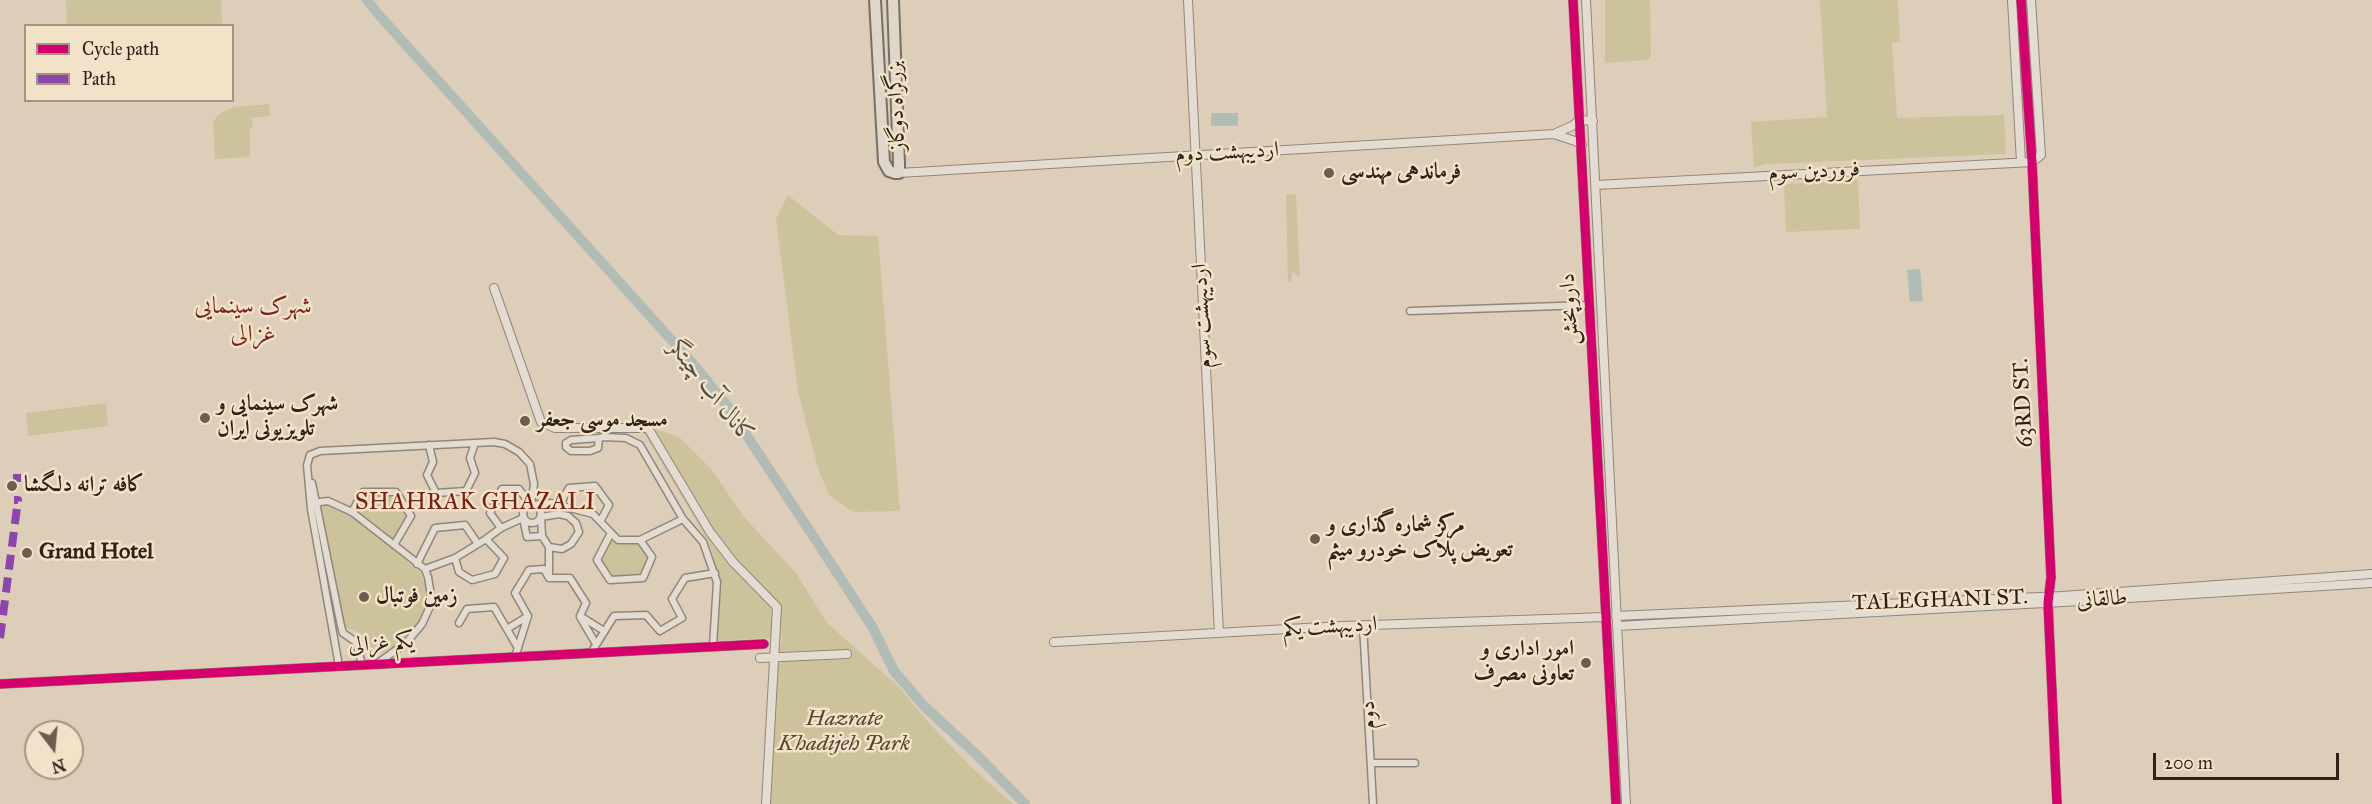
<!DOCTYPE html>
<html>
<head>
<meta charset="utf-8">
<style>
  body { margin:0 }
  #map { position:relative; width:2372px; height:804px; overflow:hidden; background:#dcceb9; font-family:"IM FELL Great Primer",serif }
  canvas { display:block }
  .legend { position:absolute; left:24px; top:24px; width:210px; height:78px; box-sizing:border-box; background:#f2e2c8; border:2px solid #a49581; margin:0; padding:8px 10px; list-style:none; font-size:18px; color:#2e2117 }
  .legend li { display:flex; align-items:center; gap:12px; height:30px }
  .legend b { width:30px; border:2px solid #a49581 }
  .north { position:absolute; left:24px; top:720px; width:60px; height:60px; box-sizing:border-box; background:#f2e2c8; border:2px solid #a49581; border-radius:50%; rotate:164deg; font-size:16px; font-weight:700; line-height:24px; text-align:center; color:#2e2117 }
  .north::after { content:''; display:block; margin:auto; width:21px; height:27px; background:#6b5e50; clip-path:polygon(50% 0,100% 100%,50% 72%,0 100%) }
  .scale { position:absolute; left:2153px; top:753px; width:186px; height:27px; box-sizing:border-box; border:3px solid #2e2117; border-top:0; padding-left:8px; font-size:18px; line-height:21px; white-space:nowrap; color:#2e2117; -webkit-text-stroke:4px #f2e2c8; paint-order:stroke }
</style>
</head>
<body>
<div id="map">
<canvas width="2372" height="804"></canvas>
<ul class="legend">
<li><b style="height:8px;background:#d6006c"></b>Cycle path</li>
<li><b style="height:8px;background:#8e44ad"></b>Path</li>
</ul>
<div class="north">N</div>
<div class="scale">200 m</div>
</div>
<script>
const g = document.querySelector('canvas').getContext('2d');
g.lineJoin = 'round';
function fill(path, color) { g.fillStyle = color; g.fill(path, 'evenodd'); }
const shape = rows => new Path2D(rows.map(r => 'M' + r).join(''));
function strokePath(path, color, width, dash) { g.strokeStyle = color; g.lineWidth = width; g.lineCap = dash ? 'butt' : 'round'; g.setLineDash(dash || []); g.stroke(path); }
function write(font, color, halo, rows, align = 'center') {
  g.font = font + ' "IM FELL Great Primer",Amiri,serif'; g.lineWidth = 5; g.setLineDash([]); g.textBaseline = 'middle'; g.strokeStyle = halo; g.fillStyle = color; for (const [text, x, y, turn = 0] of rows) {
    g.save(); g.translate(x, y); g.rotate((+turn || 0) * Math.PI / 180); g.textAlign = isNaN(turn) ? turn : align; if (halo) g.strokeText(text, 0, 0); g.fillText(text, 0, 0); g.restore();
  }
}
fill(shape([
  [66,0,221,0,222,25,67,25],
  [1605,0,1650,0,1651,56,1648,60,1605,63],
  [1820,0,1898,0,1900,42,1892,43,1897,118,2004,115,2006,154,1767,164,1754,167,1751,122,1827,117],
  [269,104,270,116,252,118,253,128,250,129,250,157,215,159,213,123,217,116,224,111,235,107],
  [1858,180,1860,229,1786,232,1784,184],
  [1296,194,1300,278,1292,271,1292,281,1288,282,1286,195],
  [788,195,838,235,878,236,900,511,853,512,829,495,818,468,798,392,776,219],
  [106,403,108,426,28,436,26,413],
  [642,430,660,430,680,438,711,469,744,517,796,573,827,623,899,687,928,722,971,767,1013,804,770,804,777,667,782,637,715,641,722,585,709,543],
  [366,494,393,494,406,517,394,539,356,509],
  [326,504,350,514,422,574,430,601,424,615,406,639,384,652,370,655,364,636,354,630,344,628,321,508],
  [611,539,618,543,638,543,648,558,640,575,611,576,600,559]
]), '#ccc39c');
fill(shape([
  [1211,113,1238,113,1238,126,1211,126],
  [1920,269,1923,301,1910,302,1907,270]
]), '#b1bcb6');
strokePath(shape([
  [367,0,379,15,694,365,728,407,815,539,873,628,894,671,923,705,978,756,1025,804]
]), '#b1bcb6', 10);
const minor = shape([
  [1410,311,1589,305],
  [599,438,598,448,590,451,571,451,566,447,566,443,571,440,599,438,604,437,626,438,640,445,683,519,703,542,717,582,713,646],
  [429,445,433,462,427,475,436,493,466,491,475,473,470,458,475,443],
  [312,483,341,626,343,633,356,642,362,664],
  [560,504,569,488,595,486,609,505,601,520],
  '523 514a9 9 0 1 1 18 0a9 9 0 1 1-18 0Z',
  [531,505,551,503,593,514,618,540,640,540,683,519],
  [311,509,320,502,328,501,352,512,425,569,428,577,432,602,422,624,406,643,378,663],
  [352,512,363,492,396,492,411,516,394,545],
  [501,528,490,513,502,489,519,489,531,505],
  [611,533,597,560,610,580,643,578,652,557,640,540],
  [486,539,501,528,523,518,527,537,542,536],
  [549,547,542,536,541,517,559,514,568,516,576,523,579,532,571,544,562,549,549,547,549,574],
  [455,558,459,572,472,580,495,574,504,558,486,539,478,544],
  [417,564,435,528,465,525,478,544,455,558,425,569],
  [580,617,596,644],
  [459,623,467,609,494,607,518,648],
  [1363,625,1373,804],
  [507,629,528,616],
  [591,653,614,616,646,615,660,631,682,618,672,599,685,578,715,573],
  [515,657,528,616,515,593,529,570,544,569,549,578,570,578,586,603,580,616,604,631],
  [339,666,311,509,307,465,310,455,320,451,494,442,505,444,519,452,530,464,534,484,531,505],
  [1372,763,1415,763]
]);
const tertiary = shape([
  [1188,0,1219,633],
  [1573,0,1616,804],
  [1586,0,1626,804],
  [2012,0,2021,162],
  [2021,0,2032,162,2051,577,2048,603,2057,804],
  [1554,134,1575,141,1582,145],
  [899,173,1554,134,1572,126,1580,120,1593,121],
  [1596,185,2032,162,2041,155,2031,0],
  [494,288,541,422,555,428,648,428,710,532,733,562,777,607,766,804],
  [1616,616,2062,596,2372,574],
  [1617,626,2063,602,2372,583],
  [1054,642,1342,626,1606,617],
  [760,658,847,654],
  [0,684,764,644]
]);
const trunk = shape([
  [875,0,884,162,889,171,895,173,899,173,899,164,893,0]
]);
strokePath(minor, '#90877a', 9);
strokePath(tertiary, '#90877a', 10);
strokePath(trunk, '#786f64', 14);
strokePath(minor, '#e3dcd2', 6);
strokePath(tertiary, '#e3dcd2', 8);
strokePath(trunk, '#ded6ca', 10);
strokePath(shape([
  [13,478,21,478],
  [0,638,18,500,14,500]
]), '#8e44ad', 8, [15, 8]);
strokePath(shape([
  [1573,0,1616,804],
  [2021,0,2032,162,2051,577,2048,603,2057,804],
  [0,684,764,644]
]), '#d6006c', 9);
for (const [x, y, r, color] of [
  [1329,173,6,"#6b5e50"],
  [205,418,6,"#6b5e50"],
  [525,421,6,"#6b5e50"],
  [12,486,6,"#6b5e50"],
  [1315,539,6,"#6b5e50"],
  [27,553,6,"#6b5e50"],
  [364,597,6,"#6b5e50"],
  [1586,663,6,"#6b5e50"]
]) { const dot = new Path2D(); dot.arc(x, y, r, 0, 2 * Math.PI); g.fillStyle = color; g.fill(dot); strokePath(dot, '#f2e2c8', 2); }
write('22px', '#2e2117', '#f2e2c8', [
  ["بزرگراه دوگاز",897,106,-92],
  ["اردیبهشت دوم",1227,153,-3],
  ["فروردین سوم",1814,172,-3],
  ["داروپخش",1570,309,-93],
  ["اردیبهشت سوم",1203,316,-93],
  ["63RD ST.",2024,403,-93],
  ["طالقانی",2102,600,-4],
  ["TALEGHANI ST.",1940,601,-2],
  ["اردیبهشت یکم",1330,627,-3],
  ["یکم غزالی",381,644,-4],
  ["دوم",1369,715,-94]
]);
write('bold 22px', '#2e2117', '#f2e2c8', [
  ["فرماندهی مهندسی",1341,173],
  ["شهرک سینمایی و",217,405],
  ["تلویزیونی ایران",217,430],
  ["مسجد موسی جعفر",537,421],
  ["کافه ترانه دلگشا",24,486],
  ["مرکز شماره‌گذاری و",1327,526],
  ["تعویض پلاک خودرو میثم",1327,551],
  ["Grand Hotel",39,553],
  ["زمین فوتبال",376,597],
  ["امور اداری و",1574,650,"right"],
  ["تعاونی مصرف",1574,675,"right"]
], 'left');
write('italic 22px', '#524732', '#f2e2c8', [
  ["Hazrate",844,720],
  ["Khadijeh Park",844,745]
]);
write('24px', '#7a1f14', '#f2e2c8', [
  ["شهرک سینمایی",253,307],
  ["غزالی",253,335],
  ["SHAHRAK GHAZALI",475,503]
]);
write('italic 24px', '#504d46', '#f2e2c8', [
  ["کانال آب چیتگر",711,392,52]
]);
</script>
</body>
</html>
